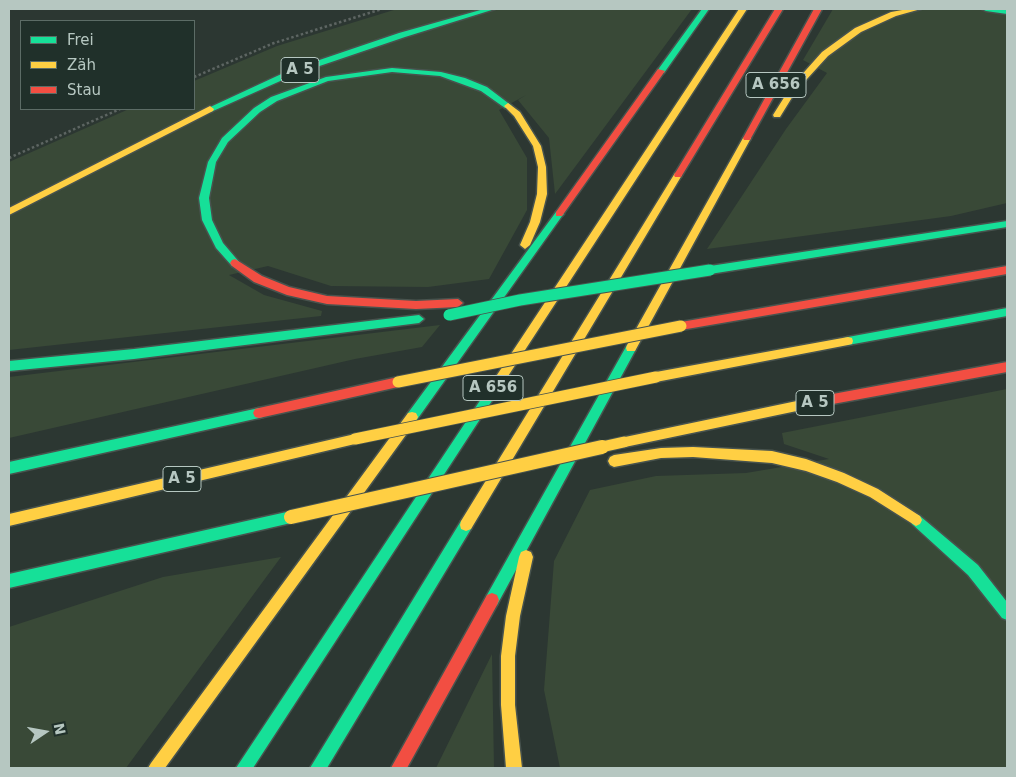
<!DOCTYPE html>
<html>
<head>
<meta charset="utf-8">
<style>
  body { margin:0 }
  #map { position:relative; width:1016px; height:777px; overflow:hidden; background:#2c3732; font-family:"DejaVu Sans",sans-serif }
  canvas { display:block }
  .frame { position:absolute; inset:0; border:10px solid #b6c7c1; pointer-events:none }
  .legend { position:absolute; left:20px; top:20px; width:175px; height:90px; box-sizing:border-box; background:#20302a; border:1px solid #5c6c66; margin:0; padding:6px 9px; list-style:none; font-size:15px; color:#b6c7c1 }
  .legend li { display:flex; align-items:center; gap:10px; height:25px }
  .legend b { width:25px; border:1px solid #5c6c66 }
  .north { position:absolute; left:20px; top:707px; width:50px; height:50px; -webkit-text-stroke:4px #20302a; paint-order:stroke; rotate:78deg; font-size:14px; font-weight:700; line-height:20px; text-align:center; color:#b6c7c1 }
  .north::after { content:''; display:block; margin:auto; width:18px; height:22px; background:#b6c7c1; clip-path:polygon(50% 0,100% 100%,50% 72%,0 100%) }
</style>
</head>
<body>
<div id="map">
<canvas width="1016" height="777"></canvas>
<div class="frame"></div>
<ul class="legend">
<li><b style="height:6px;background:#16e098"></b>Frei</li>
<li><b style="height:6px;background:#ffcf43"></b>Zäh</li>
<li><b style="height:6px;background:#f24e42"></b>Stau</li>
</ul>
<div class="north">N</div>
</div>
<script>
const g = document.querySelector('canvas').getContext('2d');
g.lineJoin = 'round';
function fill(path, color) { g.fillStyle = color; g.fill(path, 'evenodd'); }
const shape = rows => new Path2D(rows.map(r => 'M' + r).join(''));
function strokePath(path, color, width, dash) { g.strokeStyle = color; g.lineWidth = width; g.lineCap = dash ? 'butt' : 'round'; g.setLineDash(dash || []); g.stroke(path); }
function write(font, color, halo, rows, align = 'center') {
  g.font = font + ' "DejaVu Sans",sans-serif'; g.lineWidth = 5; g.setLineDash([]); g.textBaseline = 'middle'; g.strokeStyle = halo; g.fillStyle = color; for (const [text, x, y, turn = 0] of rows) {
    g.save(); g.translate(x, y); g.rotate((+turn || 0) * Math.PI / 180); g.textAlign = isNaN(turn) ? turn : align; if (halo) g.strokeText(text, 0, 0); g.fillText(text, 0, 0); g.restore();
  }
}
fill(shape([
  [397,9,692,9,555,194,549,138,518,100,526,95,499,110,527,158,527,210,489,279,428,287,331,286,268,266,229,275,264,295,322,311,321,316,9,350,9,162,129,109,194,109,194,81,277,46],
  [833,9,1007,9,1007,203,951,216,707,249,786,129,827,73,803,60],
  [440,325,422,347,355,359,9,438,9,377],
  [1007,389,1007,768,560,768,544,690,554,561,590,490,656,476,746,473,829,459,784,444,782,433],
  [281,557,126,768,9,768,9,627,163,577],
  [492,654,494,768,436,768]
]), '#394937');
const fast = shape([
  [484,9,495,9,405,37,296,74,213,111,210,112,206,109,290,70,399,33,484,9],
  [702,9,709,9,664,73,658,73,657,71,702,9],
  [982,9,1007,10,1007,14,986,11,982,9],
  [392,68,441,72,465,78,487,87,512,106,511,108,505,108,481,91,440,76,392,72,328,81,277,101,260,112,228,142,216,162,209,198,212,220,223,243,240,263,238,266,232,266,216,248,202,220,199,198,208,162,222,138,254,108,271,97,326,77,392,68],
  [559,211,564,214,562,216,416,421,412,422,408,421,406,417,408,413,556,212,559,211],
  [1007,221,1007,227,710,274,705,270,710,266,1007,221],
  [1007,308,1007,316,848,345,844,344,843,341,844,338,848,337,1007,308],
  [419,315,424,319,419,323,134,359,9,371,9,361,134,349,419,315],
  [631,344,635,345,636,348,635,351,497,605,492,607,487,605,485,600,487,595,627,345,631,344],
  [495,382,499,384,501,387,499,390,253,768,236,768,491,384,495,382],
  [259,408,263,409,265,413,263,417,259,418,9,474,9,462,259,408],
  [291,511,295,513,297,517,295,521,291,523,9,588,9,574,291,511],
  [916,514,920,516,978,565,1007,602,1007,620,1002,618,968,575,912,524,910,520,912,516,916,514],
  [466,519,471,521,472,525,471,529,327,768,310,768,461,521,466,519]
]);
const slow = shape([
  [739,9,747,9,499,390,495,392,491,390,489,387,491,384,739,9],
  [908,9,921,9,896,16,861,32,828,56,796,91,780,117,774,117,773,115,790,88,822,52,855,28,891,12,908,9],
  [508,103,520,112,541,146,546,167,547,194,540,222,530,245,525,249,520,245,530,222,537,194,538,167,533,146,514,116,504,106,508,103],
  [210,106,214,109,213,111,9,215,9,208,210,106],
  [747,135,751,138,635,351,627,351,626,348,627,345,743,138,747,135],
  [678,172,682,175,471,529,466,531,461,529,460,525,461,521,675,173,678,172],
  [848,337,852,338,853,341,852,344,848,345,656,382,652,380,650,377,652,374,656,372,848,337],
  [811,398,815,399,817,403,815,407,811,408,625,447,621,446,619,442,621,438,625,437,811,398],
  [412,412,416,413,418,417,416,421,165,768,148,768,151,763,408,413,412,412],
  [355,434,359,435,361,439,359,443,355,444,9,526,9,514,355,434],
  [693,447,772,451,806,459,844,473,878,489,920,516,922,520,920,524,916,526,870,497,837,482,806,471,772,463,693,457,661,458,614,467,610,465,608,461,610,457,614,455,661,448,693,447],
  [526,550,531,552,533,557,520,616,515,656,515,705,522,768,506,768,501,705,501,656,506,616,519,557,521,552,526,550]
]);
const jam = shape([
  [775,9,783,9,681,177,675,177,674,175,775,9],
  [814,9,822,9,751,138,750,140,744,140,743,138,814,9],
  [658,69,665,71,562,216,556,216,556,212,658,69],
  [235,259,262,276,289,287,327,296,416,301,458,299,463,303,458,307,416,309,327,304,287,295,254,282,232,266,230,263,232,260,235,259],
  [1007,266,1007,274,681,330,676,326,681,322,1007,266],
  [1007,362,1007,372,811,408,807,407,805,403,807,399,811,398,1007,362],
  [398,377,402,379,404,382,402,385,398,387,259,418,255,417,253,413,255,409,259,408,398,377],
  [492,593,497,595,499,600,497,605,407,768,391,768,487,595,492,593]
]);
strokePath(fast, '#48534e', 3);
strokePath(slow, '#48534e', 3);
strokePath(jam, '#48534e', 3);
strokePath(shape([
  [194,77,274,43,382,9],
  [9,158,120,109]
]), '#5d6562', 2.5, [2.5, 2.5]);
fill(fast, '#16e098');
fill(slow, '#ffcf43');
fill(jam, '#f24e42');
const fastBridge = shape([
  [449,315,520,300,710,270]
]);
const slowBridgeFar1 = shape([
  [398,382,681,326],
  [355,439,656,377],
  [597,448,624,442]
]);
const slowBridge = shape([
  [291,517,602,447]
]);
strokePath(fastBridge, '#48534e', 13, []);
strokePath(slowBridgeFar1, '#48534e', 13, []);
strokePath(slowBridge, '#48534e', 16, []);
strokePath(fastBridge, '#16e098', 11);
strokePath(slowBridgeFar1, '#ffcf43', 11);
strokePath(slowBridge, '#ffcf43', 14);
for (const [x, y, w] of [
  [300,70,38],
  [776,85,60],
  [493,388,60],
  [815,403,38],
  [182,479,38]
]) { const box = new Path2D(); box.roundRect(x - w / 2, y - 12.5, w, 25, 4); g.fillStyle = '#20302a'; g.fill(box); strokePath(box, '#b6c7c1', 1); }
write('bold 15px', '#b6c7c1', null, [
  ["A 5",300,70],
  ["A 656",776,85],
  ["A 656",493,388],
  ["A 5",815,403],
  ["A 5",182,479]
]);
</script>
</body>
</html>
